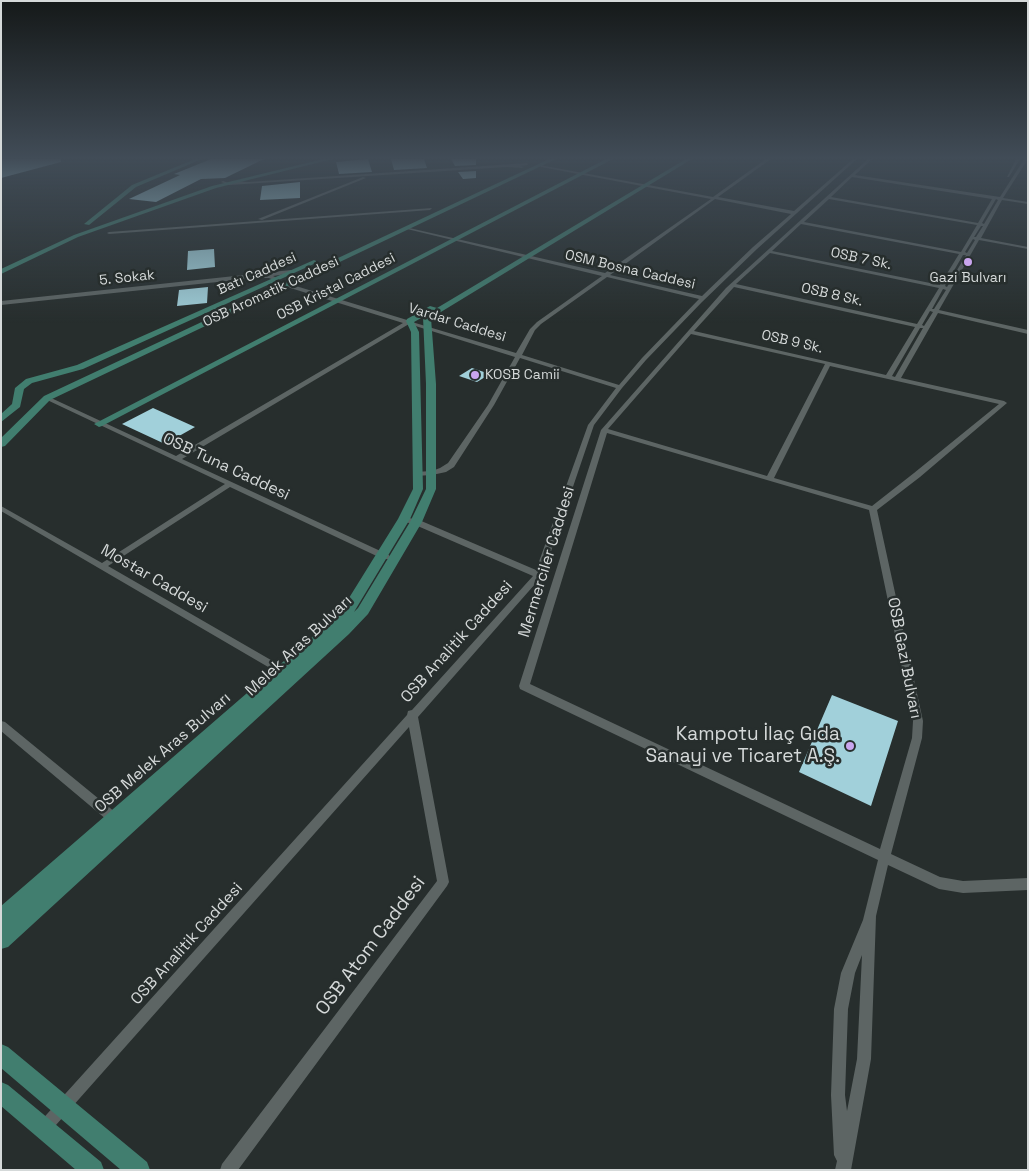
<!DOCTYPE html>
<html>
<head>
<meta charset="utf-8">
<style>
  body { margin:0 }
  #map { position:relative; width:1029px; height:1171px; overflow:hidden; background:#272e2d; font-family:"Space Grotesk",sans-serif }
  canvas { display:block }
  .frame { position:absolute; inset:0; border:2px solid #d5d9d9; pointer-events:none }
</style>
</head>
<body>
<div id="map">
<canvas width="1029" height="1171"></canvas>
<div class="frame"></div>
</div>
<script>
const g = document.querySelector('canvas').getContext('2d');
g.lineJoin = 'round';
function fill(path, color) { g.fillStyle = color; g.fill(path, 'evenodd'); }
const shape = rows => new Path2D(rows.map(r => 'M' + r).join(''));
function strokePath(path, color, width, dash) { g.strokeStyle = color; g.lineWidth = width; g.lineCap = dash ? 'butt' : 'round'; g.setLineDash(dash || []); g.stroke(path); }
function write(font, color, halo, rows, align = 'center') {
  g.font = font + ' "Space Grotesk",sans-serif'; g.lineWidth = 5; g.setLineDash([]); g.textBaseline = 'middle'; g.strokeStyle = halo; g.fillStyle = color; for (const [text, x, y, turn = 0] of rows) {
    g.save(); g.translate(x, y); g.rotate((+turn || 0) * Math.PI / 180); g.textAlign = isNaN(turn) ? turn : align; if (halo) g.strokeText(text, 0, 0); g.fillText(text, 0, 0); g.restore();
  }
}
fill(shape([
  [1,159,61,159,61,162,1,178],
  [211,159,264,159,225,178,201,179,156,202,129,199,180,175,174,174],
  [368,159,372,172,339,174,336,162],
  [391,159,424,159,427,168,394,170],
  [451,159,476,159,476,165,455,166],
  [476,171,476,178,463,179,458,172],
  [300,182,300,198,260,200,262,186],
  [214,249,215,267,187,270,188,251],
  [208,287,207,303,177,306,179,290],
  [472,368,490,374,477,382,459,376],
  [153,408,195,427,165,444,122,424],
  [832,695,898,721,871,806,799,772]
]), '#a1d0da');
fill(shape([
  [766,159,771,159,718,197,794,211,853,159,857,159,757,249,702,302,646,360,622,388,594,425,543,575,418,717,449,882,447,886,238,1170,220,1170,222,1164,437,881,409,727,48,1134,43,1137,38,1134,35,1129,38,1124,407,715,408,711,412,710,533,576,413,524,401,521,400,519,401,517,404,517,419,520,536,570,588,425,616,388,520,358,494,405,454,467,446,472,432,475,415,476,415,472,432,471,440,468,448,463,488,405,515,357,409,324,182,459,389,555,390,557,389,559,383,559,230,487,108,566,290,671,292,674,290,677,287,678,1,511,1,506,102,563,225,484,45,399,45,397,49,397,176,456,403,323,284,286,283,285,286,283,407,320,412,320,412,322,516,353,530,329,537,322,602,276,407,229,405,227,605,273,711,199,541,167,540,165,713,197,766,159],
  [715,199,791,214,753,247,702,296,610,275,715,199],
  [607,277,699,299,642,358,619,385,522,355,535,330,541,324,607,277],
  [868,159,872,159,855,175,1000,197,1024,159,1028,159,1003,198,1028,202,1028,204,1002,200,981,238,1028,247,1028,249,979,240,939,310,1028,330,1028,334,938,313,901,378,1004,401,1007,403,920,477,877,510,923,721,922,738,891,854,940,877,963,881,1028,878,1028,890,963,893,939,889,888,865,876,916,871,1059,851,1170,835,1170,837,1161,834,1155,831,1095,834,1009,841,973,863,920,878,860,520,689,519,686,601,430,726,288,868,159],
  [852,177,992,199,978,223,831,197,852,177],
  [829,199,977,225,961,252,804,222,829,199],
  [996,199,998,200,984,224,982,223,996,199],
  [801,224,959,254,940,285,772,251,801,224],
  [981,226,983,226,976,237,974,237,981,226],
  [973,239,975,240,967,253,965,252,973,239],
  [770,253,939,288,917,324,736,284,770,253],
  [963,255,966,255,947,287,945,286,963,255],
  [734,287,915,327,886,375,694,331,734,287],
  [943,289,946,290,934,309,932,309,943,289],
  [930,311,933,312,924,326,922,325,930,311],
  [920,328,923,328,895,377,892,376,920,328],
  [691,334,825,364,767,476,608,429,691,334],
  [830,366,888,379,999,404,914,473,872,506,774,478,830,366],
  [607,433,869,510,913,721,912,738,880,849,530,684,607,433],
  [862,955,857,1059,847,1111,845,1095,848,1009,855,973,862,955],
  [1016,159,1020,159,1009,177,1007,177,1016,159],
  [527,163,528,165,520,166,524,167,522,168,507,167,229,185,221,182,223,181,229,183,233,181,248,182,527,163],
  [363,177,366,178,262,220,258,219,363,177],
  [432,208,430,210,109,234,107,233,109,232,432,208],
  [291,270,294,272,293,273,273,276,279,279,276,281,269,278,255,278,1,305,1,301,291,270],
  [1,721,5,722,121,817,123,821,121,825,117,826,113,825,1,731,1,721]
]), '#5d6564');
fill(shape([
  [195,159,202,159,136,187,89,225,84,224,132,185,195,159],
  [323,159,333,159,216,188,78,237,1,274,1,269,74,235,212,186,323,159],
  [549,159,556,159,50,400,5,446,1,447,1,438,44,396,549,159],
  [606,159,613,159,102,426,99,427,94,424,606,159],
  [686,159,692,159,431,318,436,384,436,489,422,522,368,614,349,634,8,947,1,949,1,906,321,629,344,606,398,519,413,489,411,332,406,321,407,319,430,306,437,308,686,159],
  [423,317,426,384,426,489,410,522,358,608,332,634,354,612,410,519,423,489,419,332,414,322,423,317],
  [314,260,316,261,316,263,83,369,32,383,24,389,20,407,1,422,1,414,12,404,15,388,26,379,77,365,314,260],
  [1,1044,8,1047,147,1162,150,1170,121,1170,1,1068,1,1044],
  [1,1082,8,1085,101,1162,104,1170,76,1170,1,1106,1,1082]
]), '#417e6f');
const sky = g.createLinearGradient(0, 0, 0, 323);
sky.addColorStop(0, '#151919');
sky.addColorStop(0.49, '#414c57');
sky.addColorStop(1, '#414c5700');
g.fillStyle = sky;
g.fillRect(0, 0, 1029, 323);
for (const [x, y, r, color] of [
  [968,262,5,"#c9a5ee"],
  [475,375,5,"#c9a5ee"],
  [850,746,5,"#c9a5ee"]
]) { const dot = new Path2D(); dot.arc(x, y, r, 0, 2 * Math.PI); g.fillStyle = color; g.fill(dot); strokePath(dot, '#272e2d', 2); }
write('14px', '#d5d9d9', '#272e2d', [
  ["OSB 7 Sk.",861,259,12],
  ["OSM Bosna Caddesi",630,270,13],
  ["Batı Caddesi",257,274,-24],
  ["5. Sokak",127,278,-6],
  ["OSB Kristal Caddesi",336,287,-27],
  ["OSB Aromatik Caddesi",271,292,-25],
  ["OSB 8 Sk.",832,295,13],
  ["Vardar Caddesi",457,323,17],
  ["OSB 9 Sk.",792,342,13]
]);
write('14px', '#d5d9d9', '#272e2d', [
  ["Gazi Bulvarı",968,278],
  ["KOSB Camii",485,375,"left"]
]);
write('16px', '#d5d9d9', '#272e2d', [
  ["OSB Tuna Caddesi",226,467,25],
  ["Mermerciler Caddesi",547,562,-73],
  ["Mostar Caddesi",154,579,30],
  ["OSB Analitik Caddesi",457,642,-48],
  ["Melek Aras Bulvarı",299,646,-43],
  ["OSB Gazi Bulvarı",904,658,79],
  ["OSB Melek Aras Bulvarı",163,753,-41],
  ["OSB Analitik Caddesi",187,944,-48]
]);
write('19px', '#d5d9d9', '#272e2d', [
  ["Kampotu İlaç Gıda",840,735],
  ["Sanayi ve Ticaret A.Ş.",840,757]
], 'right');
write('19px', '#d5d9d9', '#272e2d', [
  ["OSB Atom Caddesi",371,946,-53]
]);
</script>
</body>
</html>
